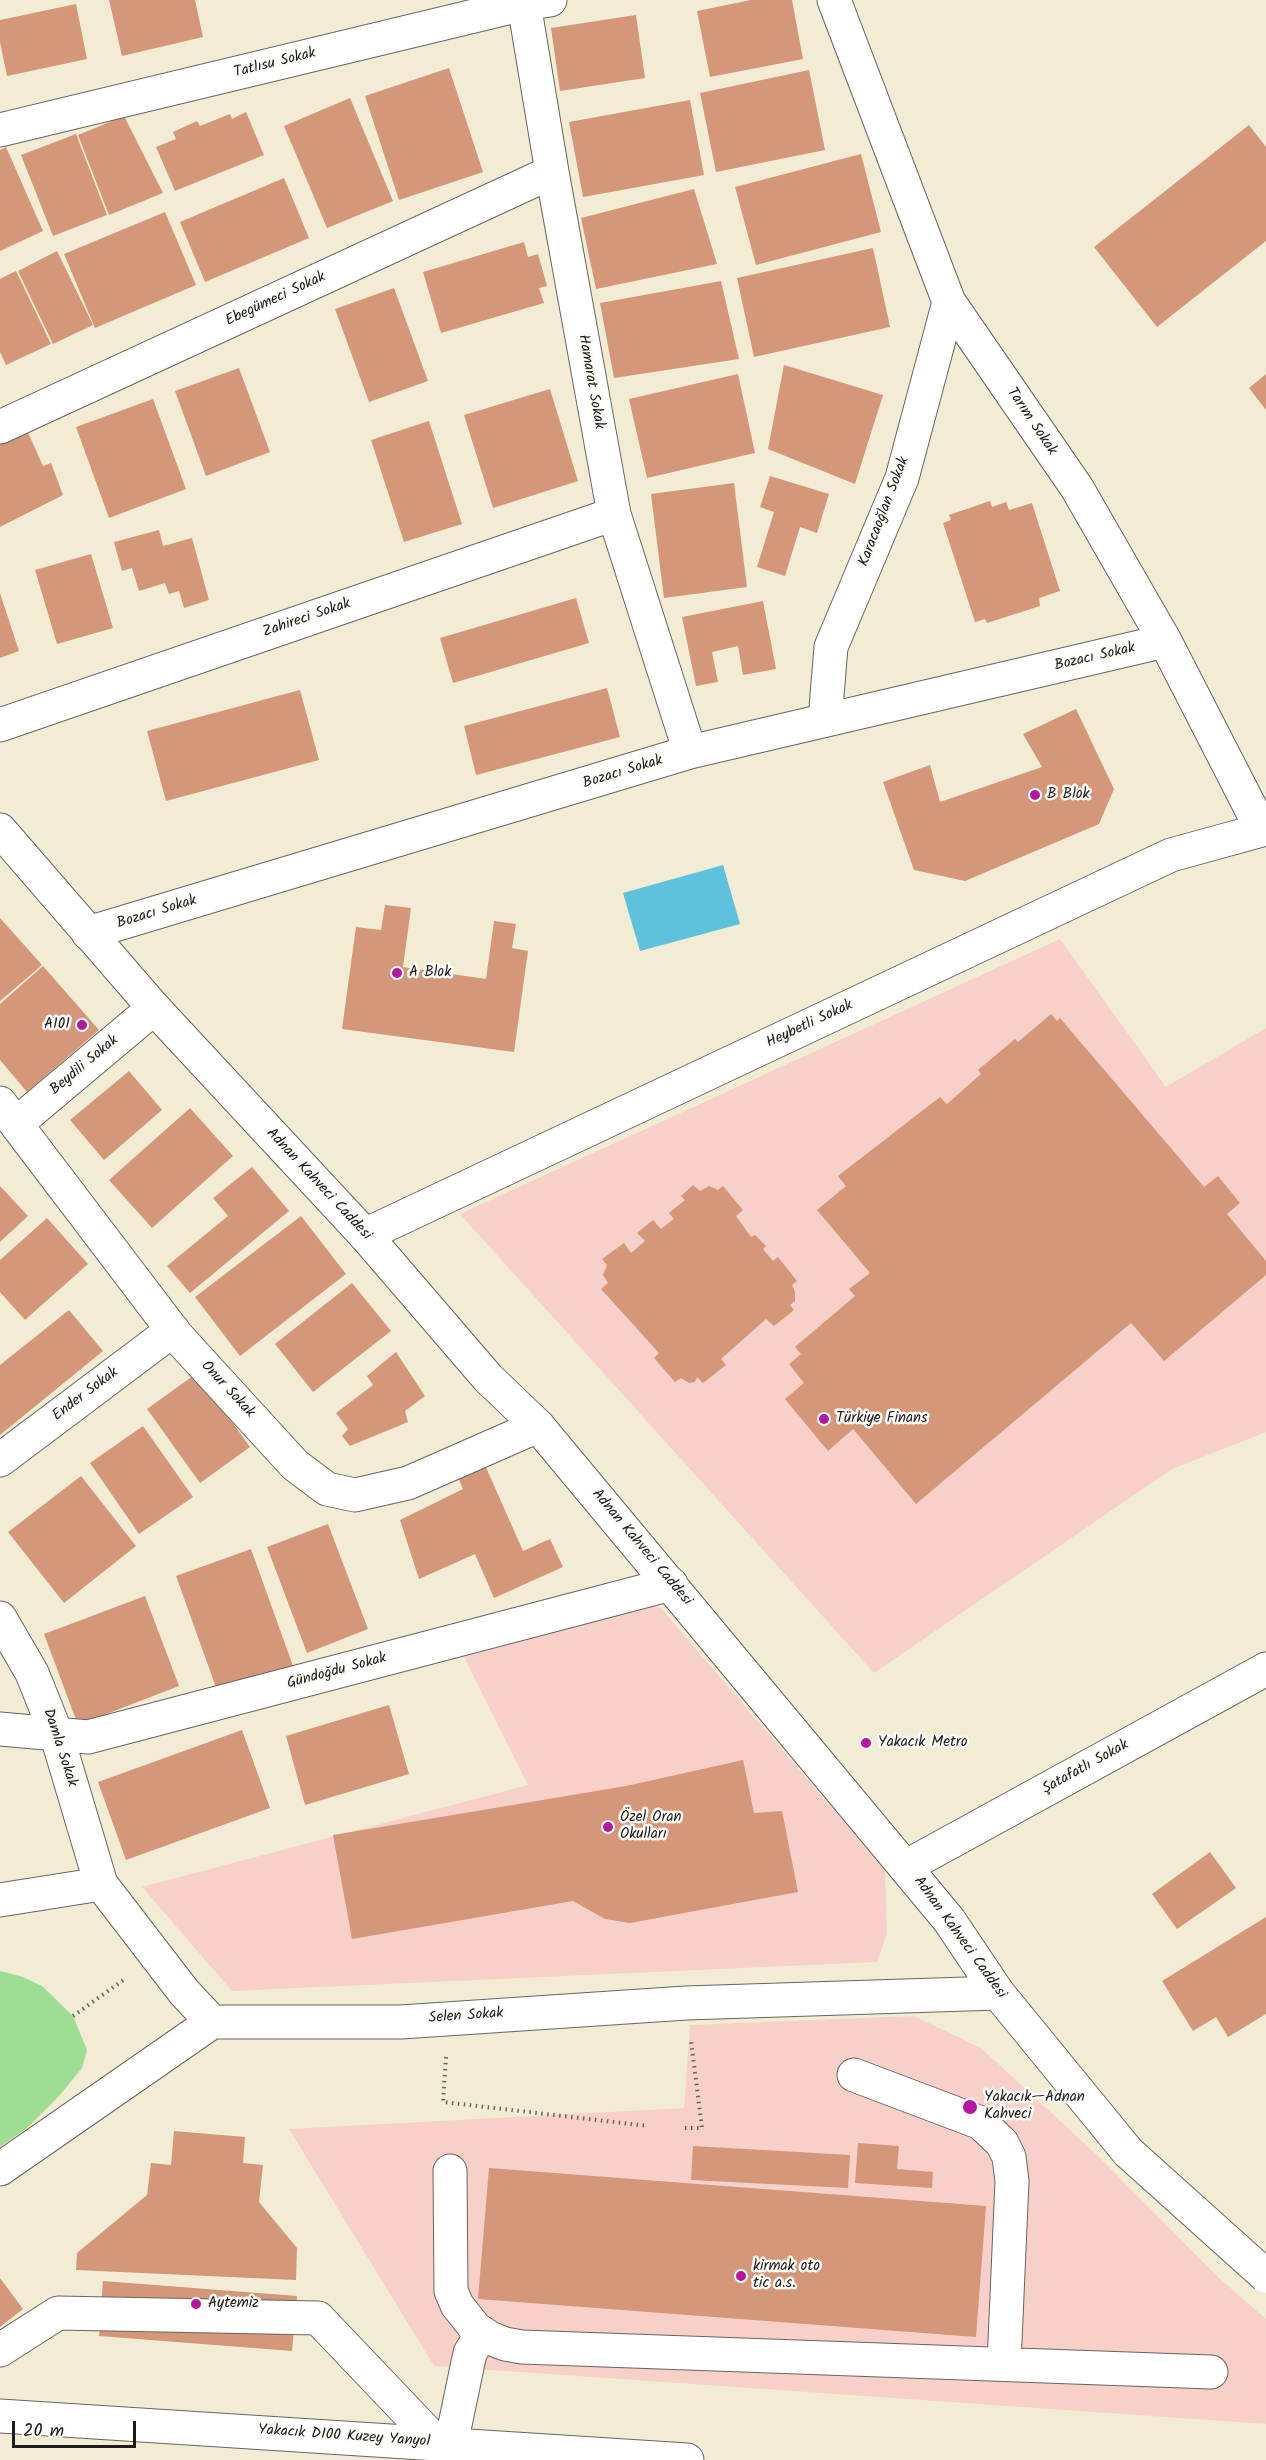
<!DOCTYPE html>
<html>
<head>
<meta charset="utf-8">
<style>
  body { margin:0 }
  #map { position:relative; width:1266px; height:2460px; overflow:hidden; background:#f2ecd5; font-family:Kalam,sans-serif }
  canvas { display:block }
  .scale { position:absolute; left:12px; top:2421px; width:124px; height:27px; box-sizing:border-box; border:3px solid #1c1c1c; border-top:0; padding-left:8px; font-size:18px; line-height:21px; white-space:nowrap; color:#1c1c1c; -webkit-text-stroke:4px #fdfcf7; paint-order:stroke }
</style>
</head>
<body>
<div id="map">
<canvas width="1266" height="2460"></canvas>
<div class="scale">20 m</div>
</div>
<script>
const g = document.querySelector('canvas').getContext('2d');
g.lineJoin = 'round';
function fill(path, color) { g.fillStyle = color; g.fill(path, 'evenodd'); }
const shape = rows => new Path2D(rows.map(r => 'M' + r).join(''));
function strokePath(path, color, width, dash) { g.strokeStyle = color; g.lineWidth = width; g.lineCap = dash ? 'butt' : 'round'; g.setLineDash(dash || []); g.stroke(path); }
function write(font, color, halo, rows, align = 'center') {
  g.font = font + ' Kalam,sans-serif'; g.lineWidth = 5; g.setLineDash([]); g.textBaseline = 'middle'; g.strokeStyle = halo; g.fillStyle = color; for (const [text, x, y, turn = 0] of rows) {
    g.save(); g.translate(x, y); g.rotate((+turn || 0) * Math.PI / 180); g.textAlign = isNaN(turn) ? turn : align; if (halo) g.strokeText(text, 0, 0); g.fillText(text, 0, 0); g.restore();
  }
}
fill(shape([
  [1060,939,1166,1087,1266,1028,1266,1432,1172,1469,874,1673,460,1214],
  [660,1607,885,1870,887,1933,877,1962,232,1991,142,1887,528,1785,464,1657,644,1608],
  [914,2016,981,2048,1098,2156,1220,2279,1266,2319,1266,2424,434,2366,289,2129,684,2108,690,2025]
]), '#f7d1c9');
fill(shape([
  [0,1971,23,1977,42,1986,73,2016,87,2050,82,2068,60,2095,27,2128,0,2147]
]), '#9dde94');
fill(shape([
  [723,865,740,924,640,951,623,893]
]), '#5ec2dc');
fill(shape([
  [109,0,195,0,203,37,122,56],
  [751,0,792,0,803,59,710,77,697,11],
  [76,4,87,59,7,76,0,42,0,20],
  [636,15,645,78,560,91,551,28],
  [449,68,483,172,399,200,365,96],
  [809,70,825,150,716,172,700,93],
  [350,98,393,201,327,228,284,126],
  [690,100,704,175,583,197,569,122],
  [246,112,264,155,175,191,156,147,176,139,173,132,197,121,200,126,230,114,232,119],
  [124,116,163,193,109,215,78,135],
  [1249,125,1266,147,1266,241,1157,327,1094,247],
  [76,134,107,215,53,236,21,155],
  [6,147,43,231,0,251,0,150],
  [861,154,881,232,756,265,735,187],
  [284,178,309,238,205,282,180,222],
  [694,189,717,264,596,289,581,218],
  [165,212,196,285,95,328,64,254],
  [524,242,528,257,538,254,547,286,539,288,544,303,441,333,423,272],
  [873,248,890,327,754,357,737,278],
  [57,251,93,325,53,344,18,271],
  [16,271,51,344,6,365,0,352,0,279],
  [721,281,739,359,614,378,600,303],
  [394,288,428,381,369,402,335,309],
  [784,365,883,395,855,484,768,449],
  [239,368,270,452,206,476,175,391],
  [738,374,755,453,647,478,629,399],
  [1266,374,1266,410,1249,388],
  [550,389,578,481,493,508,464,415],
  [153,399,186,489,109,518,76,427],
  [429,421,462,524,404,542,371,440],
  [26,428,43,466,51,463,63,495,0,527,0,441],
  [770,476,829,494,817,533,800,527,785,576,757,567,774,512,760,507],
  [734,483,747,587,664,598,651,494],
  [990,501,992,507,1006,502,1009,510,1032,503,1060,591,1039,598,1040,606,987,623,985,619,975,622,943,523,951,520,949,515],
  [159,530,163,546,192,538,209,600,184,608,179,591,169,594,165,583,139,591,132,568,122,571,114,542],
  [91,554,113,628,57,644,35,570],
  [0,593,19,651,0,658],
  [576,598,589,643,453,683,440,638],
  [763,601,776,669,743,675,738,646,712,652,718,682,696,686,682,617],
  [607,688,620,737,476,775,464,726],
  [300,690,319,760,166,801,147,731],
  [1076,709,1114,789,1099,824,965,881,914,870,883,782,930,765,940,802,1042,767,1023,734],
  [385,905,411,908,403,967,486,979,494,921,516,924,512,948,528,951,514,1052,342,1029,356,927,381,930],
  [0,918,42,965,0,1001],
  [43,966,99,1030,27,1092,0,1060,0,1004],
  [1051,1014,1057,1021,1060,1018,1204,1187,1218,1176,1240,1203,1227,1214,1266,1261,1266,1275,1164,1361,1131,1323,916,1504,853,1429,828,1451,785,1399,804,1383,789,1364,801,1354,795,1347,855,1296,849,1289,870,1273,817,1210,846,1186,838,1176,940,1097,947,1104,981,1074,978,1070,1015,1039,1018,1042],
  [129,1071,162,1110,104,1160,70,1120],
  [190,1108,233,1156,152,1228,109,1180],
  [252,1167,289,1211,190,1293,167,1266,228,1216,213,1198],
  [693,1185,700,1191,709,1186,718,1190,723,1186,743,1210,736,1216,751,1237,755,1235,766,1246,763,1249,773,1261,778,1257,797,1281,792,1285,795,1292,795,1301,790,1305,794,1310,774,1326,766,1319,721,1359,726,1365,703,1383,697,1377,695,1382,689,1383,681,1378,675,1382,654,1358,659,1353,601,1289,608,1283,603,1275,607,1265,602,1259,624,1243,631,1253,645,1241,637,1233,653,1220,661,1229,674,1219,669,1213,685,1200,681,1196],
  [0,1186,28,1216,0,1242],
  [301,1216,346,1274,240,1356,195,1297],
  [47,1218,88,1264,25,1320,0,1292,0,1260],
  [352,1283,391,1331,313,1392,275,1344],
  [69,1310,103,1351,0,1435,0,1365],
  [396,1352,425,1396,405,1411,408,1422,350,1446,342,1436,348,1429,336,1413,373,1385,367,1376],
  [197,1373,250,1447,200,1483,147,1409],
  [143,1426,193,1497,139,1534,90,1463],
  [485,1465,523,1551,550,1539,563,1567,494,1598,475,1554,419,1579,400,1520,463,1489,458,1477],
  [81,1476,136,1546,64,1603,8,1532],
  [328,1524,368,1629,307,1653,267,1547],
  [251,1549,293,1666,218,1693,176,1576],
  [145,1596,179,1686,78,1725,44,1634],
  [389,1705,409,1774,305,1805,286,1736],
  [242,1730,270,1808,126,1860,98,1782],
  [743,1760,754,1813,782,1811,798,1892,630,1923,605,1919,573,1901,352,1939,333,1835,626,1786],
  [1210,1852,1236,1888,1177,1929,1152,1894],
  [1266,1917,1266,2014,1228,2037,1216,2017,1193,2031,1162,1981],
  [174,2131,245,2137,243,2163,263,2165,259,2202,297,2248,296,2280,76,2270,77,2253,147,2195,151,2163,171,2165],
  [858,2143,899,2146,897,2169,933,2172,932,2188,855,2183],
  [693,2146,850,2155,848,2188,691,2180],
  [489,2168,986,2206,976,2337,478,2299],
  [0,2278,23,2309,0,2327],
  [103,2281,297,2296,292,2351,99,2336]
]), '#d49779');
const minor = shape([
  [834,0,949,302,1077,488,1165,641,1262,830],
  [524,4,552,172,614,514,690,752],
  [0,130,524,4,550,0],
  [0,427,552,172],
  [825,720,831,647,902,478,949,302],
  [0,725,614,514],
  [88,933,690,752,1165,641],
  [0,1103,177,1336,295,1465,327,1489,355,1495,408,1483,538,1426],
  [16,1124,154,1008],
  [365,1235,1171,855,1262,830],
  [0,1460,173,1330],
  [0,1618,32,1673,56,1733,101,1884,184,1992,212,2022,401,2022,686,2003,998,1993],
  [0,1729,88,1737,671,1584],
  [905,1867,1266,1669],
  [0,1900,101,1884],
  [854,2075,981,2123,1002,2143,1009,2157,1012,2181,1004,2364],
  [0,2169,212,2022],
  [450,2171,451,2291,457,2305,476,2329,490,2338,505,2344,522,2347,1211,2372],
  [0,2350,58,2313,318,2318,437,2443],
  [451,2444,470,2353,482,2333]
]);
const major = shape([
  [0,830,154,1008,365,1235,488,1378,538,1426,949,1920,998,1993,1128,2152],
  [0,2416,687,2460]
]);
strokePath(minor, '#67655d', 35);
strokePath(major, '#67655d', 35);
strokePath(shape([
  [73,2016,126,1978],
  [446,2057,443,2102,648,2126],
  [685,2128,702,2128,691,2041]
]), '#67655d', 4, [1.5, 4.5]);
strokePath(minor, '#fff', 33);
strokePath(major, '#fff', 33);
const majorBridge = shape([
  [1128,2152,1266,2276]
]);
strokePath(majorBridge, '#67655d', 35, []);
strokePath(majorBridge, '#fff', 33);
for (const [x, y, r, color] of [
  [1035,795,6,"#b5179e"],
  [397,973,6,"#b5179e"],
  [82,1025,6,"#b5179e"],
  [824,1419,6,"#b5179e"],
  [866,1743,6,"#b5179e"],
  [608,1827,6,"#b5179e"],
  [970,2107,8,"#b5179e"],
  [741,2276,6,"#b5179e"],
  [196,2304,6,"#b5179e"]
]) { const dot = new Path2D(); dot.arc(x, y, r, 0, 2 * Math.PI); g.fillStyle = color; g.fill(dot); strokePath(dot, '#fdfcf7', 2); }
write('15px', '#1c1c1c', '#fdfcf7', [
  ["Tatlısu Sokak",275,64,-14],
  ["Ebegümeci Sokak",276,300,-25],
  ["Hamarat Sokak",590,382,80],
  ["Tarım Sokak",1031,422,56],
  ["Karacaoğlan Sokak",885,512,-69],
  ["Zahireci Sokak",307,619,-19],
  ["Bozacı Sokak",1095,658,-13],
  ["Bozacı Sokak",623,773,-17],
  ["Bozacı Sokak",157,913,-17],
  ["Heybetli Sokak",810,1025,-25],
  ["Beydili Sokak",85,1066,-40],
  ["Adnan Kahveci Caddesi",318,1185,47],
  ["Onur Sokak",227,1390,47],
  ["Ender Sokak",86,1395,-37],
  ["Adnan Kahveci Caddesi",641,1548,50],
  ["Gündoğdu Sokak",337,1672,-15],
  ["Damla Sokak",59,1748,72],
  ["Şatafatlı Sokak",1086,1768,-29],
  ["Adnan Kahveci Caddesi",959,1938,54],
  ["Selen Sokak",466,2017,-4],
  ["Yakacık D100 Kuzey Yanyol",344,2437,4]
]);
write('15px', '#1c1c1c', '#fdfcf7', [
  ["B Blok",1047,795],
  ["A Blok",409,973],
  ["A101",70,1025,"right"],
  ["Türkiye Finans",836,1419],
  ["Yakacık Metro",878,1743],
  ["Özel Oran",620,1818],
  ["Okulları",620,1835],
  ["Yakacık—Adnan",984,2098],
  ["Kahveci",984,2115],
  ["kirmak oto",753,2267],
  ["tic a.s.",753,2284],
  ["Aytemiz",208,2304]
], 'left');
</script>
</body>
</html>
